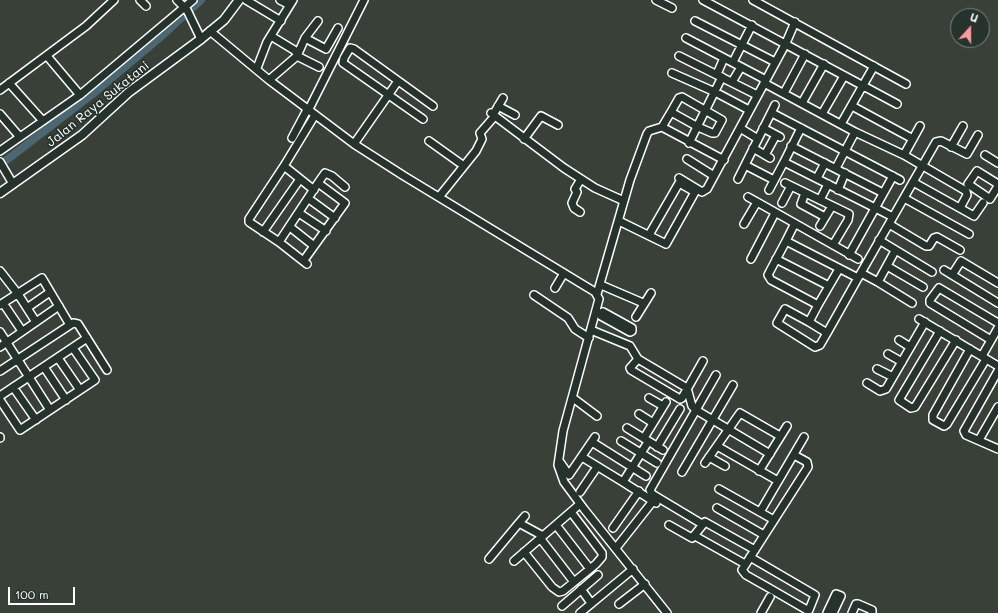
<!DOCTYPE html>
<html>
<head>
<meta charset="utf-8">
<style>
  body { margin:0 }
  #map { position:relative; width:998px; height:613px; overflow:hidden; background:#394037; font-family:Mali,sans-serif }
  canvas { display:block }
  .north { position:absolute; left:950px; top:8px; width:40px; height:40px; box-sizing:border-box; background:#26332d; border:1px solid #7d8581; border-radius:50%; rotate:21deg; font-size:11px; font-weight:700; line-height:16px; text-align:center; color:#fff }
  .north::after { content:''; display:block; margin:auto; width:14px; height:18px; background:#ff9aa2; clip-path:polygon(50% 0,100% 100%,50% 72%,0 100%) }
  .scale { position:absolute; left:8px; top:587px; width:67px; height:18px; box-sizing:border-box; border:2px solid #fff; border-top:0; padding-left:5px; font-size:12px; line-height:14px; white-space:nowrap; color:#fff; -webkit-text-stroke:3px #26332d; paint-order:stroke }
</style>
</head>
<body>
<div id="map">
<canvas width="998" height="613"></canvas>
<div class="north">U</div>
<div class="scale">100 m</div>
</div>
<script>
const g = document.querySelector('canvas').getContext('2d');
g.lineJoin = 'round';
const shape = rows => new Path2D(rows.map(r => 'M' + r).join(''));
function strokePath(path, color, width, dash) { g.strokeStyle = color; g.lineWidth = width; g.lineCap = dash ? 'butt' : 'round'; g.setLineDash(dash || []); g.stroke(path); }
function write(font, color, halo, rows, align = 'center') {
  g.font = font + ' Mali,sans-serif'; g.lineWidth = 3.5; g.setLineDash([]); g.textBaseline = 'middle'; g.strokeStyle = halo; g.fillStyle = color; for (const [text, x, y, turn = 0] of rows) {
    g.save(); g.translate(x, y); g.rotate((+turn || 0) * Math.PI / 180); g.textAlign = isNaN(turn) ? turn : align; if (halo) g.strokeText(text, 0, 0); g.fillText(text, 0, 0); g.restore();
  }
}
strokePath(shape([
  [0,165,95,92,157,40,201,0]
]), '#4b6771', 8);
const minor = shape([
  [140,0,146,6],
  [177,0,187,10,201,39],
  [246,0,281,21],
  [280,0,290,5],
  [656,0,672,8],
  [703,0,897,104],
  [753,0,906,84],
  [695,21,775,62],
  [210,31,269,80,354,144,404,176,595,292,599,299,563,431,558,465,564,482,584,509,667,613],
  [271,36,294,50,298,54],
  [305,38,326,49,338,28],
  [686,38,766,80],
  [47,56,80,95],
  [297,56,319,67],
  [679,56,757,95],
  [733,62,752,25],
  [257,68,267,42,293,0],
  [672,73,715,92,749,110],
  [717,74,724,58],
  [269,80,297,56,305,38,318,21],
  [732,82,741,67],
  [9,83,43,121],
  [764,83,855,132,904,155,966,191,967,195,960,208],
  [0,90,86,26,114,0],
  [784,93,805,54],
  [802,103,824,64],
  [498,106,515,115],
  [852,106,913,139],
  [309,109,364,0],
  [491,113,564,168,595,188,624,201],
  [772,113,900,180],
  [0,114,19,136],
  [822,114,844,76],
  [493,115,503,98],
  [423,119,343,63,344,58,350,48,354,49,433,106],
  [841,124,874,66],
  [662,127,724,160],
  [740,128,758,139],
  [763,128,780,137],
  [801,128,784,162,893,217],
  [292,138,308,108],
  [524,139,541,116,558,125],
  [429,141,464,166],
  [689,143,722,77],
  [354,144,398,81],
  [791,146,883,193],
  [951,147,963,126],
  [753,148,770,158],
  [0,151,80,95,193,0],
  [765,155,776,135],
  [904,155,920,126],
  [985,155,998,163],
  [687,159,714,176],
  [0,162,13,184],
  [745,165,774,180],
  [284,166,249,219,249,222,279,242,318,183,345,203,304,260],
  [836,168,855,132],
  [679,178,702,192,707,189,786,43,795,22],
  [817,178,825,163],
  [738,179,775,105],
  [913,182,974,216,983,203],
  [318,183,325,173,332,176,345,187],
  [785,183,849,214,848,220,833,245],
  [998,184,977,171,968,184,990,199,998,186],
  [314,190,284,166,315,115],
  [769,190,784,162],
  [838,190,845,173],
  [805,193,801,204,825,217],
  [439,197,476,151,482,139,480,133,494,117],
  [904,198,969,234],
  [309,199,335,218],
  [820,200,828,184],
  [757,202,858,259],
  [782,203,791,186],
  [580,212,574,208,572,203,577,192,575,189,581,179],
  [299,213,326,231],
  [619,221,666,244,695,192,679,183,649,235],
  [744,224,757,202,748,197],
  [889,224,926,246,929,246,934,238,937,237,960,250],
  [794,225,786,241,858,278,936,142,941,141,967,154,978,135],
  [820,226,832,206],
  [290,227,314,246],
  [263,232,300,179],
  [879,240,932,272],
  [786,241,770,271,768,275,771,280,818,305,839,269],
  [279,242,307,264],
  [895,251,878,282,912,303],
  [849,255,893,176],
  [751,259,775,213],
  [776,259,829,286],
  [887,266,923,287],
  [944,270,998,303],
  [0,271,18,294,36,322],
  [861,273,878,282],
  [952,275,961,261,998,283],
  [601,285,643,303],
  [555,288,564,273],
  [597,294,630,180,647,134,649,131,662,127,671,112,679,98,682,97,722,120,715,133,712,133,698,127,671,112],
  [534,295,568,318,575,329,589,338],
  [3,303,22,331],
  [0,305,42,278,70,325],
  [818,305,809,322,827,333,858,278],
  [27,308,50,292],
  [603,312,632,328,632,331,630,332,601,316,600,313,603,312],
  [636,317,651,293],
  [919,319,998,366],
  [809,322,785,309,777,323,815,347,820,345,827,333],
  [591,330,630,346,638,359,687,388,692,406,696,410,770,454],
  [940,331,899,400,911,408,915,407,956,340],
  [0,332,50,410],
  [899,340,910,347],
  [991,340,930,303,930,300,939,288,998,323],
  [0,347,59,306],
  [970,349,933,415,933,420,944,426,947,424,986,359],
  [888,354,902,362],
  [982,356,998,328],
  [58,358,80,390],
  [638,359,630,368,631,370,680,399,682,398,703,361],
  [44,367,66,400],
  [877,369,893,377],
  [0,371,73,323,78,324,107,370],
  [998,371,964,431,966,435,998,449],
  [867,383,880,391,886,389,925,322],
  [13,387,36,420],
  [0,396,87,338],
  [573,398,597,416],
  [649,398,663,406],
  [0,400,20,430,95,380,73,348],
  [639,414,653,423],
  [627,428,663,450],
  [0,437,0,438],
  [644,438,666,402],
  [979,440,998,407],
  [621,441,657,463],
  [592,442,646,476],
  [648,442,623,482,656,503],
  [717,446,778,481],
  [657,447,680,409],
  [582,457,623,482],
  [709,457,725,466],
  [560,462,569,475,595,437],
  [705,463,740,413,780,436],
  [759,471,787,426],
  [682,472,733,385],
  [719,489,774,520],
  [580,492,597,467],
  [717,508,764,535],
  [760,512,804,437],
  [519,523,525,516],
  [702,524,652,494,650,490,716,375],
  [556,525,590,569],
  [669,525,692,538,705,522,755,550],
  [613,528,639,491],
  [695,536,745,564],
  [540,538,574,582],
  [616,548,653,501],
  [524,552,552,587,559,592,563,591,596,564,602,557,602,553,571,512],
  [750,557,815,595,809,610,807,610,769,588,746,575,742,570,808,467,807,462,794,455],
  [489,559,519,523,543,536],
  [514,561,580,504],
  [581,589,591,603],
  [619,604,645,584],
  [562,606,598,575],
  [580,613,633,569],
  [761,613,770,597],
  [827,613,836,594,841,596,833,613],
  [852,613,856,604,858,604,872,610,872,613]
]);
const major = shape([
  [0,193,82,135,129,92,201,39,224,20,239,0]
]);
strokePath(minor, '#fff', 10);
strokePath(major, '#fff', 11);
strokePath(minor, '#26332d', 7);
strokePath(major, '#26332d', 8);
write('13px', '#fff', '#26332d', [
  ["Jalan Raya Sukatani",98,104,-39]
]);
</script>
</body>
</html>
